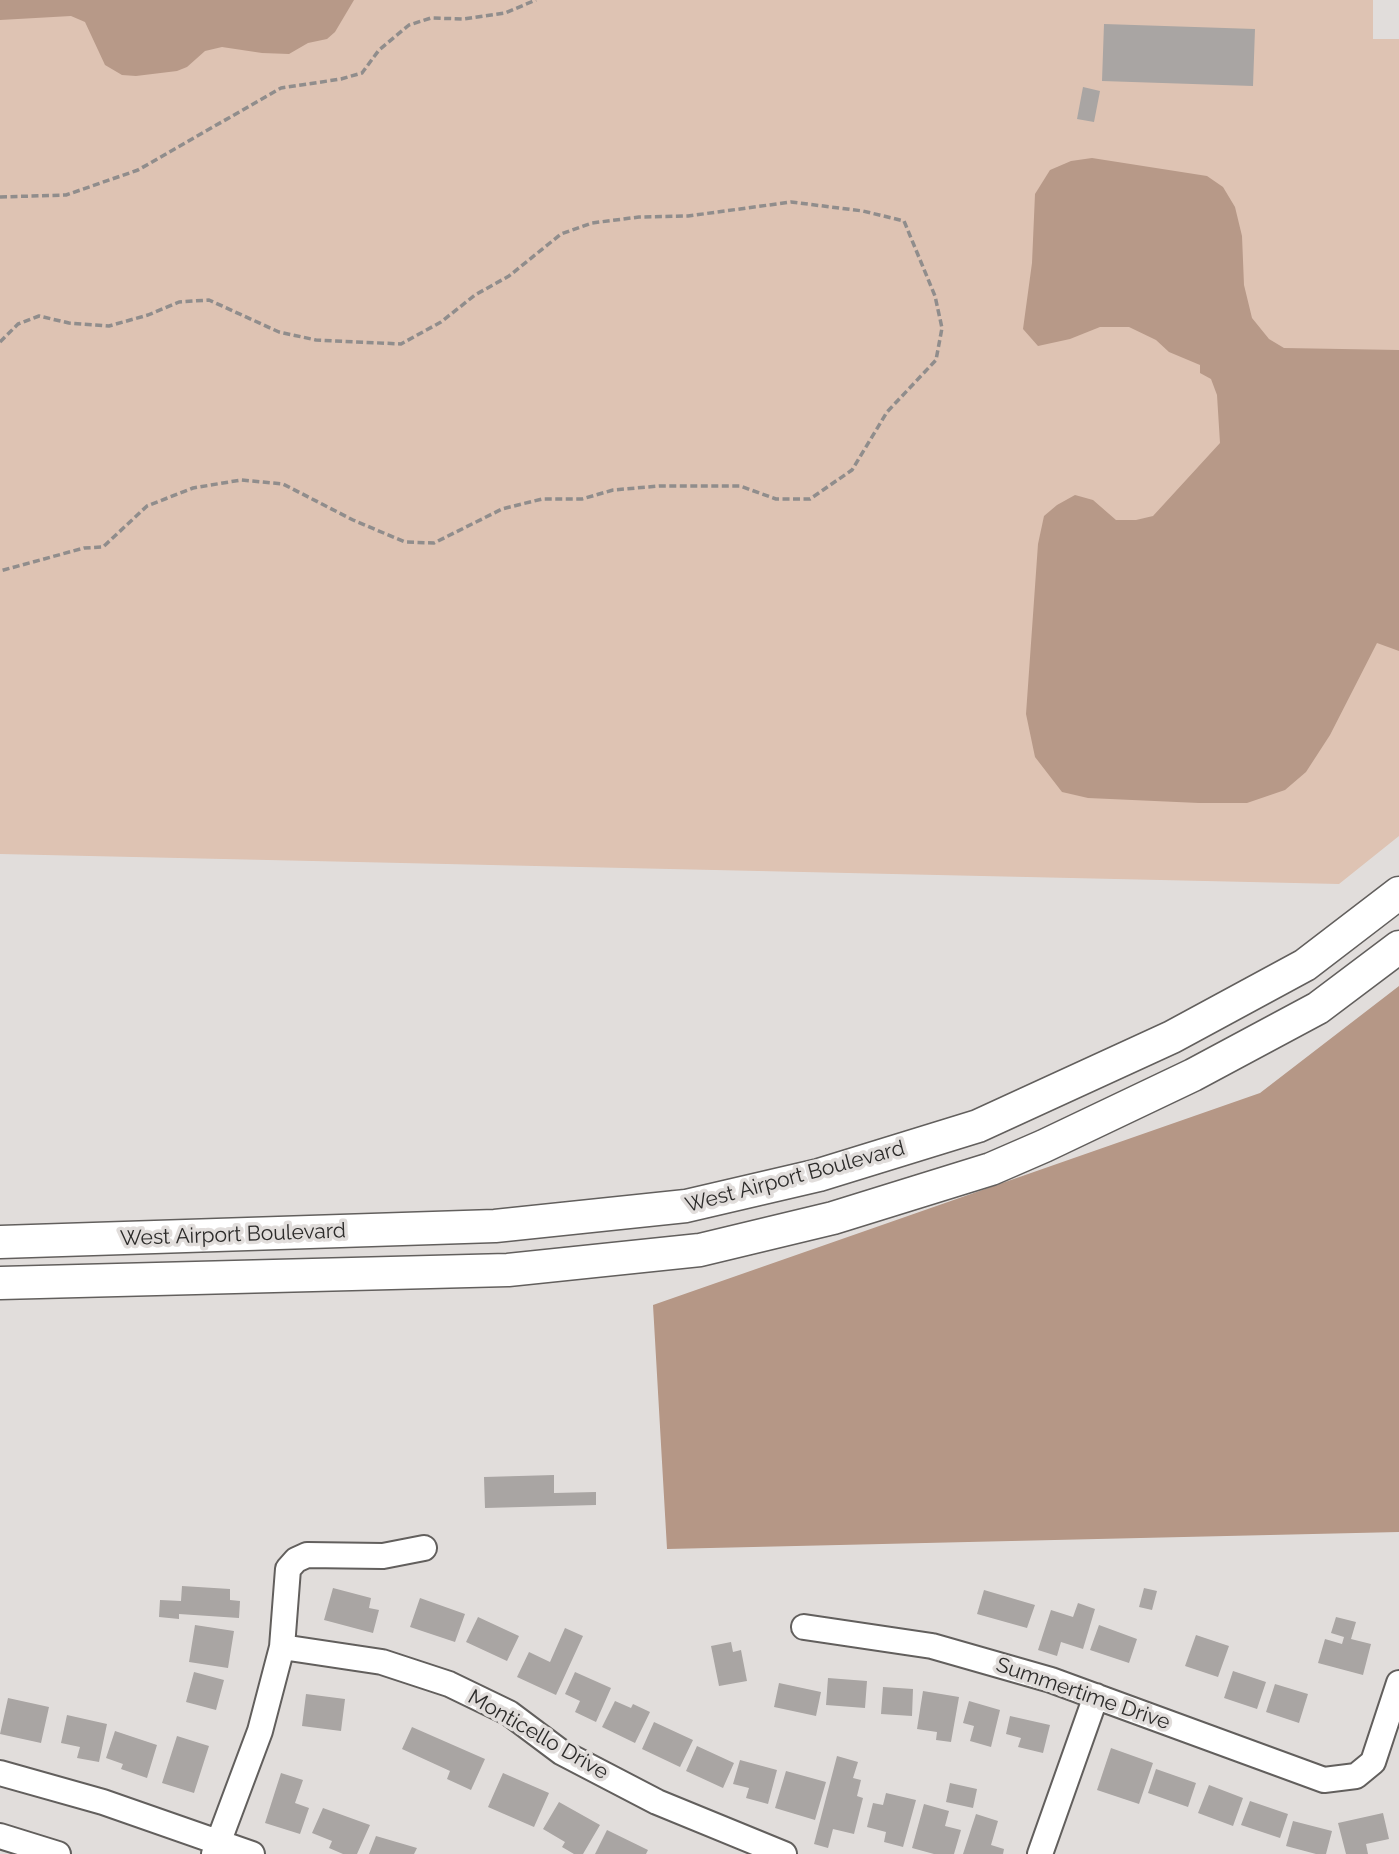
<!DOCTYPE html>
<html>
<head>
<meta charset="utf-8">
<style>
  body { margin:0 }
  canvas { display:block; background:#e1dddb }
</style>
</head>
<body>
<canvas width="1399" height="1854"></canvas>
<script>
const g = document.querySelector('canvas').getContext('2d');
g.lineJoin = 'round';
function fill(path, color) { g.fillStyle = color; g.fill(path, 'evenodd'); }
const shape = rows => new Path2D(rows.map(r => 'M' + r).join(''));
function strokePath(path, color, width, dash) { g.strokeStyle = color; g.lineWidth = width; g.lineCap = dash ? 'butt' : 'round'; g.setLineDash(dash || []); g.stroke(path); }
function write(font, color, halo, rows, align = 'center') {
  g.font = font + ' Raleway,sans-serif'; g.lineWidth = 7; g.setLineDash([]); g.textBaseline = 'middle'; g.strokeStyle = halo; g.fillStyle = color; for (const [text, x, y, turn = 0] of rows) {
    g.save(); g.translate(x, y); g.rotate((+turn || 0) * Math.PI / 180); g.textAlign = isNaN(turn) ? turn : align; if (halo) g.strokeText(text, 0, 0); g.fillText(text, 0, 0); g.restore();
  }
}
fill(shape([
  [0,0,1373,0,1373,39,1399,39,1399,836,1339,884,0,854]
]), '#dec3b3');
fill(shape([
  [1399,986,1399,1532,667,1549,653,1305,1260,1093]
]), '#b59786');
fill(shape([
  [0,0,354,0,335,32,327,39,308,43,289,54,262,53,222,47,205,51,187,67,177,71,136,76,122,75,105,65,85,22,71,16,0,20],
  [1092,158,1207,176,1223,187,1235,207,1242,236,1244,285,1252,318,1269,339,1284,348,1399,350,1399,651,1377,643,1330,735,1306,772,1285,790,1247,803,1199,803,1088,798,1062,792,1035,757,1026,714,1038,544,1044,516,1057,505,1075,495,1093,500,1116,520,1136,520,1153,516,1220,443,1217,395,1211,379,1200,373,1200,365,1169,352,1156,340,1129,327,1100,327,1070,339,1038,346,1023,329,1032,263,1035,194,1050,170,1071,161]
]), '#b79988');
fill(shape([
  [1104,24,1255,29,1253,86,1102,81],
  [1083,87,1100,91,1094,122,1077,119],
  [554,1475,554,1493,596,1492,596,1505,485,1508,484,1477],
  [182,1586,230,1589,230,1600,240,1601,239,1618,179,1614,179,1619,159,1617,160,1600,181,1601],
  [333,1588,371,1598,369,1608,379,1610,373,1633,324,1620],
  [1144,1588,1157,1591,1152,1610,1139,1607],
  [984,1590,1035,1605,1027,1628,977,1614],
  [420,1598,465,1614,455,1642,410,1627],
  [1078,1603,1095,1609,1083,1649,1061,1642,1057,1656,1038,1650,1051,1610,1073,1617],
  [478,1617,519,1636,507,1661,466,1642],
  [1336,1617,1356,1622,1351,1639,1371,1644,1363,1675,1318,1663,1325,1639,1342,1644,1344,1637,1331,1633],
  [195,1625,234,1631,228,1668,189,1662],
  [1099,1625,1137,1639,1129,1663,1090,1650],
  [565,1628,583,1636,556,1695,517,1677,529,1652,550,1662],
  [1196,1635,1229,1646,1218,1677,1185,1666],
  [731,1642,733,1652,741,1650,747,1681,719,1686,711,1646],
  [1233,1671,1266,1682,1257,1709,1224,1698],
  [194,1672,224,1680,216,1710,186,1702],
  [575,1672,611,1688,596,1722,575,1712,580,1701,565,1694],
  [828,1678,867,1681,865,1708,826,1705],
  [779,1683,821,1692,816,1716,774,1707],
  [1275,1684,1308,1694,1299,1723,1266,1712],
  [883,1687,913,1689,912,1716,881,1714],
  [923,1691,959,1697,951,1742,936,1740,937,1732,917,1729],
  [306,1694,345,1699,341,1731,302,1726],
  [8,1698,49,1707,41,1743,0,1734],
  [615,1701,631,1708,633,1704,650,1712,635,1743,602,1727],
  [969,1701,1000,1710,991,1747,970,1741,974,1726,963,1723],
  [67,1715,107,1724,99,1762,77,1758,80,1747,61,1743],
  [1010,1716,1050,1725,1043,1753,1018,1747,1021,1738,1006,1734],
  [654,1722,693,1740,680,1767,642,1749],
  [412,1727,485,1759,471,1790,447,1779,450,1771,402,1749],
  [115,1731,157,1745,147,1778,121,1769,123,1764,106,1758],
  [177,1736,209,1746,194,1793,162,1783],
  [697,1746,734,1763,723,1788,686,1771],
  [1111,1748,1153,1763,1139,1804,1097,1790],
  [837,1756,858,1762,853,1778,861,1780,857,1796,863,1798,854,1834,833,1829,828,1848,814,1844],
  [740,1760,777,1770,768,1804,746,1798,749,1788,733,1784],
  [1156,1769,1196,1783,1188,1807,1148,1793],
  [786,1771,826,1782,815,1820,775,1808],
  [281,1773,303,1780,295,1803,309,1808,300,1834,265,1823],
  [503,1773,549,1793,534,1827,488,1807],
  [950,1783,977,1789,973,1808,946,1802],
  [1209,1785,1243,1798,1233,1826,1198,1813],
  [886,1793,916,1800,903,1847,884,1842,886,1832,867,1827,873,1803,883,1805],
  [1250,1801,1288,1814,1280,1838,1241,1825],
  [559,1802,600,1825,583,1854,574,1854,562,1847,565,1842,543,1829],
  [924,1804,949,1811,945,1826,961,1830,954,1854,934,1854,912,1848],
  [323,1808,370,1825,357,1854,343,1854,329,1848,332,1841,312,1833],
  [1383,1813,1389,1839,1366,1844,1368,1854,1346,1854,1338,1823],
  [976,1814,998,1821,991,1845,1004,1849,1003,1854,963,1854],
  [1293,1821,1332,1831,1326,1854,1316,1854,1286,1846],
  [607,1830,648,1850,646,1854,595,1854],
  [376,1836,417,1848,414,1854,369,1854]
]), '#a9a5a3');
const minor = shape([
  [804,1627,932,1646,1051,1680,1324,1780,1356,1776,1373,1762,1399,1683],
  [282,1647,382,1662,449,1684,509,1713,561,1752,657,1802,784,1854],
  [0,1773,103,1802,252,1854],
  [0,1836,58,1854],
  [214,1854,260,1731,282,1647,288,1569,296,1560,307,1555,383,1556,424,1548],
  [1040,1854,1096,1696]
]);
const major = shape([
  [0,1242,495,1226,686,1206,819,1175,978,1126,1172,1037,1305,965,1399,893],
  [0,1283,508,1270,700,1250,833,1218,991,1169,1044,1146,1193,1075,1318,1008,1399,947]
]);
strokePath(minor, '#625f5d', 28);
strokePath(major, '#625f5d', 35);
strokePath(shape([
  [0,197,66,195,138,170,281,88,341,79,362,73,379,50,409,25,431,18,464,19,505,13,536,0],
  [0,342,18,324,39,316,69,323,109,326,148,315,179,302,209,300,279,332,316,340,401,344,441,322,475,295,509,276,561,234,592,223,639,217,688,216,791,202,863,211,904,221,935,296,942,328,936,360,887,412,852,470,810,499,776,499,740,486,659,486,613,490,582,499,542,499,502,509,434,543,405,542,353,520,283,484,241,480,193,488,147,506,103,547,84,548,0,571]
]), '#908d8c', 3.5, [7, 3.5]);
strokePath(minor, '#fff', 24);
strokePath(major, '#fff', 32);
write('21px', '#2c2b2a', '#e1dddb', [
  ["West Airport Boulevard",795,1177,-15],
  ["West Airport Boulevard",233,1235,-2],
  ["Summertime Drive",1083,1694,19],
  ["Monticello Drive",538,1735,30]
]);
</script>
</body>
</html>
